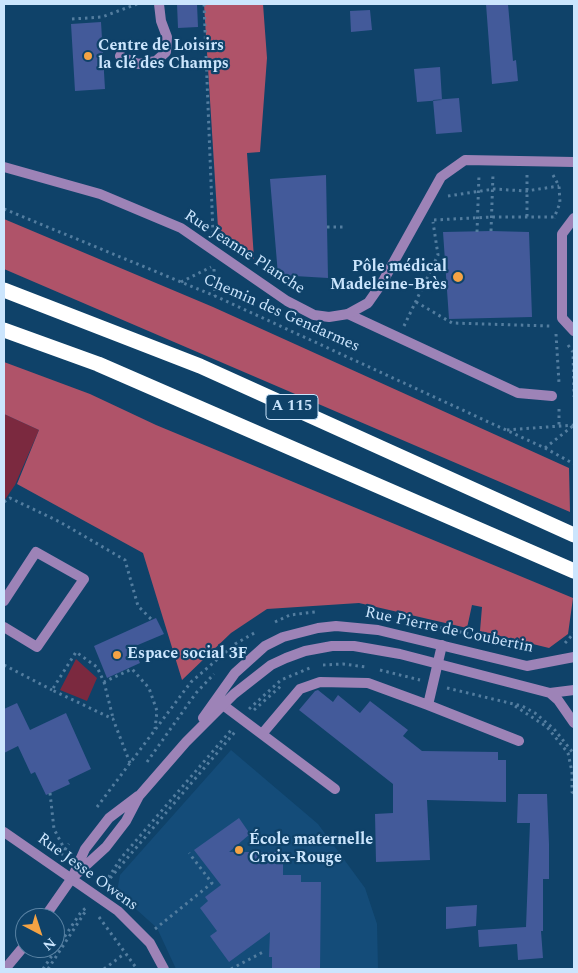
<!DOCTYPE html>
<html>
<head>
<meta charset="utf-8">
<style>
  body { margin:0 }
  #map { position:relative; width:578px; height:973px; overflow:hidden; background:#0f4269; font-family:Spectral,serif }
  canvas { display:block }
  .frame { position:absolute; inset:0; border:5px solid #cbe5fd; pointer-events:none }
  .north { position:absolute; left:15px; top:908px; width:50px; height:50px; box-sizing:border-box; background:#0f4269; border:1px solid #5a83a4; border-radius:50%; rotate:140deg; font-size:14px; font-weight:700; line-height:20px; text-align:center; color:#cbe5fd }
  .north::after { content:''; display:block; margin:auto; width:18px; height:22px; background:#f4a344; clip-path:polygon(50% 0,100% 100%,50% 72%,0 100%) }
</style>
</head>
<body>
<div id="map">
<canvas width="578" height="973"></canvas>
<div class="frame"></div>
<div class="north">N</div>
</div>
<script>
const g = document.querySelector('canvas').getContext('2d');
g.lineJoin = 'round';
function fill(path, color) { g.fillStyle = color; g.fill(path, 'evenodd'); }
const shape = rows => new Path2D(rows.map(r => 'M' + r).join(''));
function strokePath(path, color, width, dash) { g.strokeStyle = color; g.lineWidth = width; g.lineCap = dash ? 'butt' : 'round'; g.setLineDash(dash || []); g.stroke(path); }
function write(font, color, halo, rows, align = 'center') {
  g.font = font + ' Spectral,serif'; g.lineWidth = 4.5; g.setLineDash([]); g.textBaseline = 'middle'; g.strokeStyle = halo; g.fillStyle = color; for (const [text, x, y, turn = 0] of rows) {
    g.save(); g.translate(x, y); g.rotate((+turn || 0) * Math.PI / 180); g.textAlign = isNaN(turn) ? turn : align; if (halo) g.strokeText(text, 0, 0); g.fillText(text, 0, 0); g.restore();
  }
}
fill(shape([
  [231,750,318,824,365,888,377,924,378,969,176,969,157,928,117,892,120,875]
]), '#144c79');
fill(shape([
  [4,414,39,430,15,485,4,501],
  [76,659,97,678,87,701,60,690]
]), '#7b293f');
fill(shape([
  [204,4,263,4,267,58,260,152,247,153,254,259,218,228],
  [4,219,213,307,569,468,570,512,4,269],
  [4,362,90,394,156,425,573,598,568,634,549,648,480,631,482,607,472,605,467,628,359,603,267,609,231,633,182,680,143,553,17,484,39,430,4,414]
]), '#af5369');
fill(shape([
  [177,4,197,4,198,27,178,28],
  [486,4,508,4,513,61,516,60,518,81,492,84],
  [370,10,372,30,351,32,350,11],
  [101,22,105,89,75,91,71,24],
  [440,67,442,100,417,102,414,69],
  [459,98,462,132,436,134,433,100],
  [326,175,328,278,278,275,270,179],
  [491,231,529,232,532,317,449,319,443,232],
  [156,618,164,634,133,647,140,663,107,678,94,646],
  [318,690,333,702,338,695,360,713,370,701,408,730,403,736,422,751,498,752,498,760,506,760,506,802,427,800,430,860,376,862,375,814,393,813,393,784,299,710,315,691],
  [17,703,30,730,66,713,91,769,68,780,70,784,46,795,35,772,31,774,18,746,4,753,4,709],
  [518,794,547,794,549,844,549,879,543,879,543,931,541,931,543,958,518,960,517,944,479,947,478,930,526,927,530,823,517,823],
  [239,818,250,834,229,852,283,852,283,875,301,875,301,882,321,882,320,969,272,969,272,957,269,957,270,932,229,962,210,936,217,931,200,908,208,901,205,897,221,885,194,850],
  [477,905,476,926,446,929,446,907]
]), '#435a9a');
strokePath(shape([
  [204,4,213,233],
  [72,19,102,17,137,4],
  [527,175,527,217],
  [553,175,559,186,560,203,554,218],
  [448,196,494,189,526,191,559,186],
  [4,209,215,296,545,448,574,464],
  [434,220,492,217,554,217],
  [327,227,346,227],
  [491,231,493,174],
  [477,232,479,175],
  [214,269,215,296],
  [181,282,211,267],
  [416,302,452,323,550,326],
  [404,326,438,255,433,222],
  [556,334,559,383],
  [568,345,573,352,574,397],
  [559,409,559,426],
  [507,430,574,425],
  [545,448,574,425],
  [4,502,10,498,60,522,125,560,138,606,152,620],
  [275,622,290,615,315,612],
  [434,626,535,649],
  [565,643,574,633],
  [4,665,52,690],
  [323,665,343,664,366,667],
  [380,670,420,680],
  [104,682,113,718],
  [447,688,522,706,535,713,554,729,574,754],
  [515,706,547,727,568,753,572,772,572,792,574,793],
  [249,709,281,680,312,667],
  [254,710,281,686],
  [147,762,196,693,214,674],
  [130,763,113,719,52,690,76,652,97,667,104,682,132,669,149,688,157,711,155,729],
  [50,793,54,829,65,850],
  [97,807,191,682,235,644,256,632],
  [61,855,69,844],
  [105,883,121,858,232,729],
  [106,883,235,732],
  [99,917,137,969],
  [155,929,212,883,189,853],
  [17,933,25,921],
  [43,969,81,912,87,907],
  [48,969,87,909],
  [104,969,124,954],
  [231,969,265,951]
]), '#537d9f', 3, [2.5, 4]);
strokePath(shape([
  [120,56,138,64,156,61,166,52,167,37,161,21,159,4],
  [574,218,562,234,562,318,574,331],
  [348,314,518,393,552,396],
  [4,601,36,552,84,579,37,647,4,627],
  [223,705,335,789],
  [428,705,519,741],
  [262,734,300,689,320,682,368,683,428,705,442,645]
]), '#9d83b7', 10);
strokePath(shape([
  [4,167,100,194,181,228,287,301,314,315,329,317,348,314,368,303,382,283,441,177,465,160,574,162],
  [550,693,558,700,574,723],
  [203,718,235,673,265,646,283,637,318,628,336,626,378,630,527,666,574,657],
  [4,832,118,911,150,943,164,969],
  [72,878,106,847,126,821,139,796,186,742,234,694,271,665,286,658,305,651,332,646,354,646,400,654,550,693,574,690],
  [44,918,72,878,85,849,109,818,138,796],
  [5,969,25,945]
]), '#9d83b7', 10);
strokePath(shape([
  [4,290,200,366,574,535],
  [4,330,98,364,574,571]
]), '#fff', 15);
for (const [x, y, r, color] of [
  [88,56,5,"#f4a344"],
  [458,277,6,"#f4a344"],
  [117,655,5,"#f4a344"],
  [239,850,5,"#f4a344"]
]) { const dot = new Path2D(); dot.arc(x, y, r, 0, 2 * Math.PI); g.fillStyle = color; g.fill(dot); strokePath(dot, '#0f4269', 2); }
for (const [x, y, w] of [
  [292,407,52]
]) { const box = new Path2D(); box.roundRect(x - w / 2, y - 12.5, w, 25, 4); g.fillStyle = '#0f4269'; g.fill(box); strokePath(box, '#cbe5fd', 1); }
write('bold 15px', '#cbe5fd', null, [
  ["A 115",292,407]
]);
write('bold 16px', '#cbe5fd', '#0f4269', [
  ["Centre de Loisirs",98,47],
  ["la clé des Champs",98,65],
  ["Pôle médical",447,268,"right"],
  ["Madeleine-Brès",447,286,"right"],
  ["Espace social 3F",127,655],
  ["École maternelle",249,841],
  ["Croix-Rouge",249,859]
], 'left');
write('16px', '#cbe5fd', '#0f4269', [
  ["Rue Jeanne Planche",244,253,33],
  ["Chemin des Gendarmes",281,314,24],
  ["Rue Pierre de Coubertin",449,631,12],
  ["Rue Jesse Owens",87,873,36]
]);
</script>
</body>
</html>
